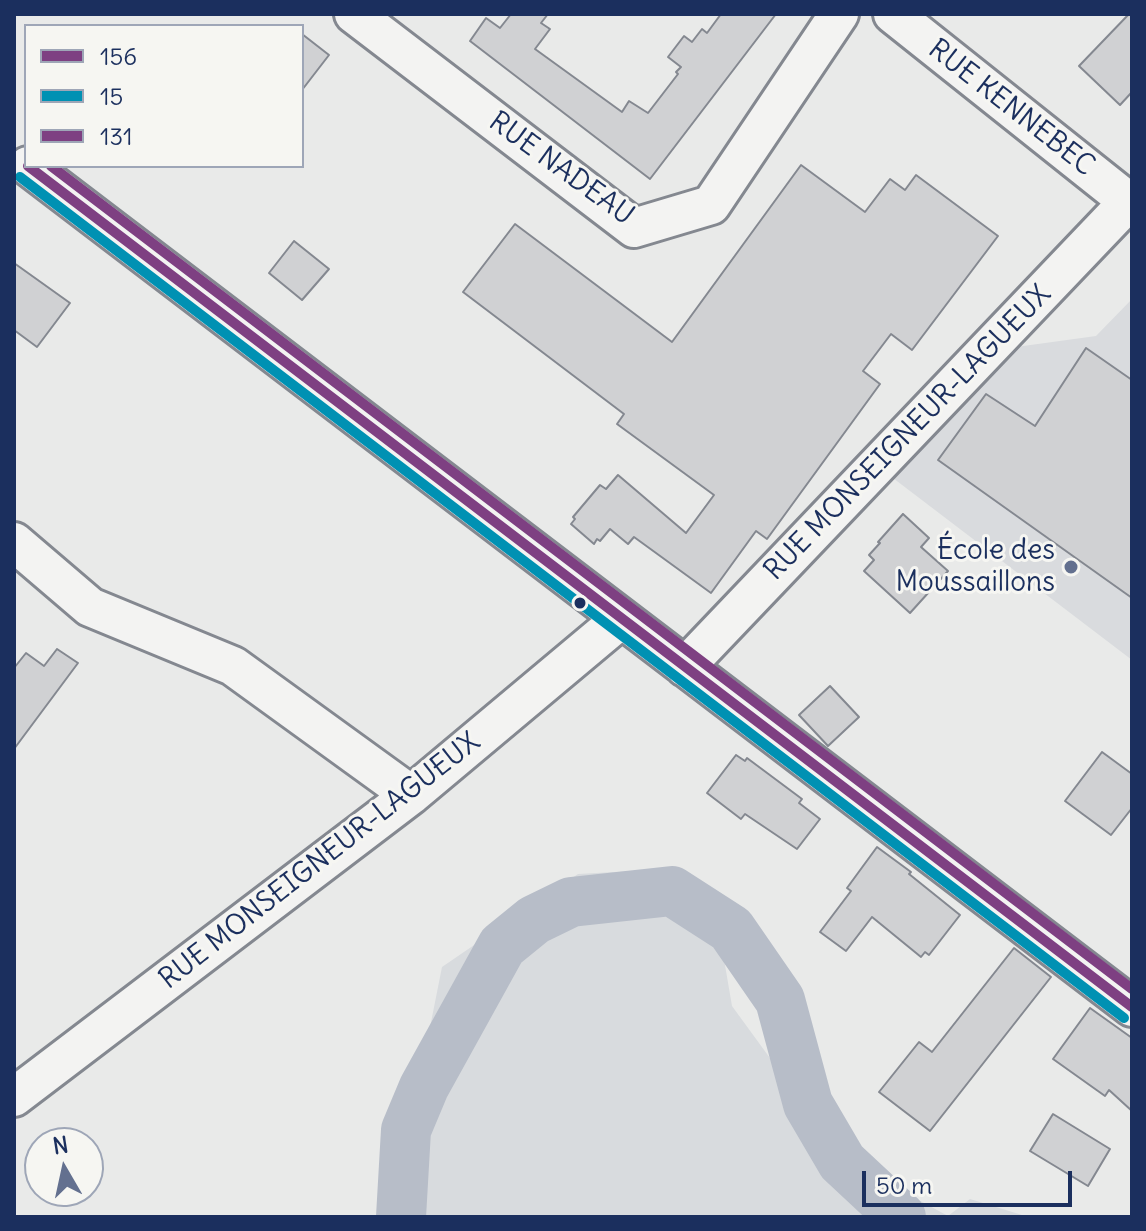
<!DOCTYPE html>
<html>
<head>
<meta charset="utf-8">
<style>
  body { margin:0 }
  #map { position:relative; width:1146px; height:1231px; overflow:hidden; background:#e9eae9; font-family:Delius,sans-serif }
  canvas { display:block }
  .frame { position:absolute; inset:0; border:16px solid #1b2f5e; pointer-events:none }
  .legend { position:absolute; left:24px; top:24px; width:280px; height:144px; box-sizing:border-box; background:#f6f6f2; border:2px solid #9ea6b7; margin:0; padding:10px 14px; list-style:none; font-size:24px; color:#1b2f5e }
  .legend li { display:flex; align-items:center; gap:16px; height:40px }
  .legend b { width:40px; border:2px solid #9ea6b7 }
  .north { position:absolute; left:24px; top:1127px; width:80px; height:80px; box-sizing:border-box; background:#f6f6f2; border:2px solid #9ea6b7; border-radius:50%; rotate:351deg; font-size:22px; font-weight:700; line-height:32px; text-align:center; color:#1b2f5e }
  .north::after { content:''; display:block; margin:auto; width:28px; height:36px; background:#63708f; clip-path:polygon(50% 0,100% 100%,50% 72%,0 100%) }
  .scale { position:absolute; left:862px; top:1171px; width:210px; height:36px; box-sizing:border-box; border:4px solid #1b2f5e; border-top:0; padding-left:10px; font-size:24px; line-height:28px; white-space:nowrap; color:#1b2f5e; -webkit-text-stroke:6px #f6f6f2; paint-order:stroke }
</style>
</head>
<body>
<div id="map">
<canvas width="1146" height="1231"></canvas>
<div class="frame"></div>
<ul class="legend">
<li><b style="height:10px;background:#7e4082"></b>156</li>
<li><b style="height:10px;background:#0091b3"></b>15</li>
<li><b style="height:10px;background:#7e4082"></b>131</li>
</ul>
<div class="north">N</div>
<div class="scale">50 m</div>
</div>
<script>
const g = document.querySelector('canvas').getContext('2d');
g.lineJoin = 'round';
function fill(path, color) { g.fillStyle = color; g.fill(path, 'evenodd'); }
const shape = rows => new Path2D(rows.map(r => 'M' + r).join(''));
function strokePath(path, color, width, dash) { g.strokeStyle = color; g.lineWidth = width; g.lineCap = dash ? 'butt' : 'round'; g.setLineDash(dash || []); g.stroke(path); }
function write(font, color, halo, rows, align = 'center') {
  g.font = font + ' Delius,sans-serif'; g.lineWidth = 6; g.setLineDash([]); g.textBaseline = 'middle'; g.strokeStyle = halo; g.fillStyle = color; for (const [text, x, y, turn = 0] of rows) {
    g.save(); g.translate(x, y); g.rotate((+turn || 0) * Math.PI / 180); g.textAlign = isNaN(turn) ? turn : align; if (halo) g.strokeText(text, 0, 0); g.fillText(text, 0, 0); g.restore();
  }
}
fill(shape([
  [1132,299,1132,660,889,475,1016,347,1096,336]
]), '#d9dbde');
fill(shape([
  [669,869,713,895,732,1006,810,1113,880,1179,948,1216,970,1199,1022,1215,1021,1217,379,1217,403,1163,442,967,578,874]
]), '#d8dbde');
strokePath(shape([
  [401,1217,406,1130,424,1087,502,946,534,920,571,902,672,891,731,929,780,1000,808,1104,842,1162,901,1217]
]), '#b7bdc8', 50);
const building = shape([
  [511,14,548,14,541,23,550,29,535,49,622,112,629,101,648,113,678,74,676,72,681,67,668,57,684,36,692,42,702,29,707,33,721,14,776,14,650,179,470,41,486,18,500,28,511,14],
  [1129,14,1132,14,1132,92,1120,105,1079,66,1129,14],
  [302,34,329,55,302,90,302,34],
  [801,165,865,212,890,179,905,190,916,175,998,236,912,350,891,334,863,371,880,384,767,539,756,531,711,593,634,537,628,544,610,529,600,541,597,539,594,544,571,524,575,519,573,517,600,485,606,489,618,475,686,533,714,495,617,424,624,414,463,292,515,224,672,342,801,165],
  [294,241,329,269,302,300,269,273,294,241],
  [14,263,70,303,37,347,14,330,14,263],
  [1086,348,1132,380,1132,598,938,460,986,394,1035,426,1086,348],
  [903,514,929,538,921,547,948,571,910,613,864,571,874,560,869,555,880,543,878,542,903,514],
  [57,649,78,663,14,749,14,668,26,653,44,666,57,649],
  [830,686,859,717,828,746,799,715,830,686],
  [1102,752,1132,774,1132,808,1111,835,1065,801,1102,752],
  [736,755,745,761,747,758,802,799,799,803,820,819,797,849,745,814,741,819,707,793,736,755],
  [877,847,911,872,909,874,960,915,929,955,925,952,921,957,872,917,846,951,820,932,851,891,847,888,877,847],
  [1014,948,1051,977,930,1131,879,1092,919,1042,932,1052,1014,948],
  [1090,1008,1132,1038,1132,1111,1109,1090,1105,1096,1053,1059,1090,1008],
  [1053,1114,1110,1149,1088,1186,1030,1151,1053,1114]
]);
fill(building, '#d0d1d3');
strokePath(building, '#848890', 2);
const minor = shape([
  [354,14,634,228,711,205,839,14],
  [893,14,1129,202],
  [28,166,1132,1007],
  [14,542,90,607,233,666,411,795],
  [685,667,1132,198],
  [14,1097,411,795,621,619]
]);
strokePath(minor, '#848890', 44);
strokePath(minor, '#f3f3f2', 38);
strokePath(shape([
  [28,166,1132,1007]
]), '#7e4082', 10);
strokePath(shape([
  [20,177,1124,1018]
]), '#0091b3', 10);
strokePath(shape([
  [51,166,1132,989]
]), '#7e4082', 10);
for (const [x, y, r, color] of [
  [1071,567,8,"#63708f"],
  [580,603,7,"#1b2f5e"]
]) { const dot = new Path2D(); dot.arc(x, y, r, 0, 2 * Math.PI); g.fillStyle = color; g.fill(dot); strokePath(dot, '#f6f6f2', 3); }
write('28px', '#1b2f5e', '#f6f6f2', [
  ["RUE KENNEBEC",1011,108,38],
  ["RUE NADEAU",561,169,36],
  ["RUE MONSEIGNEUR-LAGUEUX",908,433,-46],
  ["RUE MONSEIGNEUR-LAGUEUX",320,861,-38]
]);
write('28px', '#1b2f5e', '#f6f6f2', [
  ["École des",1055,551],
  ["Moussaillons",1055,583]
], 'right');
</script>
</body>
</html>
